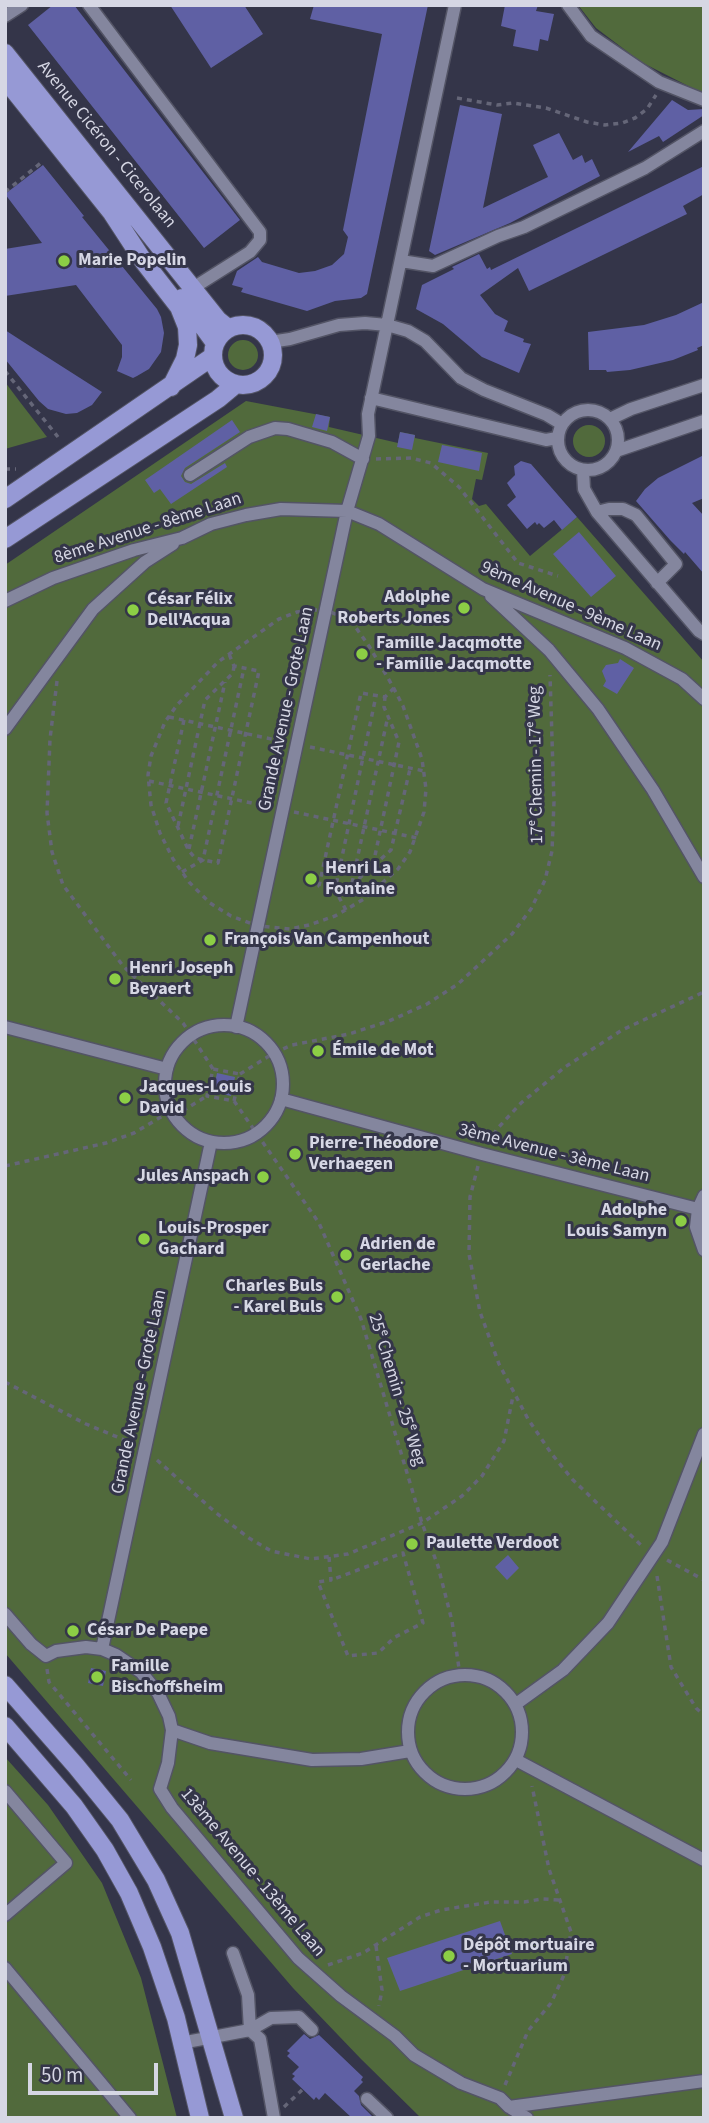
<!DOCTYPE html>
<html>
<head>
<meta charset="utf-8">
<style>
  body { margin:0 }
  #map { position:relative; width:709px; height:2123px; overflow:hidden; background:#343549; font-family:"Source Sans 3",sans-serif }
  canvas { display:block }
  .frame { position:absolute; inset:0; border:7px solid #d6d7e4; pointer-events:none }
  .scale { position:absolute; left:28px; top:2063px; width:130px; height:32px; box-sizing:border-box; border:4px solid #d6d7e4; border-top:0; padding-left:9px; font-size:21px; line-height:24px; white-space:nowrap; color:#d6d7e4; -webkit-text-stroke:5px #343549; paint-order:stroke }
</style>
</head>
<body>
<div id="map">
<canvas width="709" height="2123"></canvas>
<div class="frame"></div>
<div class="scale">50 m</div>
</div>
<script>
const g = document.querySelector('canvas').getContext('2d');
g.lineJoin = 'round';
function fill(path, color) { g.fillStyle = color; g.fill(path, 'evenodd'); }
const shape = rows => new Path2D(rows.map(r => 'M' + r).join(''));
function strokePath(path, color, width, dash) { g.strokeStyle = color; g.lineWidth = width; g.lineCap = dash ? 'butt' : 'round'; g.setLineDash(dash || []); g.stroke(path); }
function write(font, color, halo, rows, align = 'center') {
  g.font = font + ' "Source Sans 3",sans-serif'; g.lineWidth = 6; g.setLineDash([]); g.textBaseline = 'middle'; g.strokeStyle = halo; g.fillStyle = color; for (const [text, x, y, turn = 0] of rows) {
    g.save(); g.translate(x, y); g.rotate((+turn || 0) * Math.PI / 180); g.textAlign = isNaN(turn) ? turn : align; if (halo) g.strokeText(text, 0, 0); g.fillText(text, 0, 0); g.restore();
  }
}
fill(shape([
  [578,5,701,5,704,8,704,94,641,62,596,28],
  '228 355a15 15 0 1 1 30 0a15 15 0 1 1-30 0Z',
  [5,382,20,402,47,437,5,449],
  [246,401,330,417,329,427,398,443,400,432,415,435,415,438,488,453,482,480,476,479,472,499,479,506,486,504,530,556,577,517,704,662,704,2118,421,2118,361,2059,293,1988,5,1653,5,565],
  '573 441a16 16 0 1 1 32 0a16 16 0 1 1-32 0Z',
  [5,1757,48,1805,102,1883,141,1978,177,2118,5,2118]
]), '#516a3c');
fill(shape([
  [53,5,74,5,240,220,204,248,28,25],
  [170,5,244,5,263,34,211,68],
  [314,5,428,5,367,294,361,298,335,301,307,311,241,292,243,288,232,285,237,271,258,257,262,262,299,273,315,271,332,265,344,254,348,237,343,230,382,34,310,19],
  [505,5,538,5,536,11,554,14,548,41,540,39,538,51,513,46,516,30,501,26],
  [672,100,688,110,704,109,704,115,663,142,659,136,628,152],
  [460,105,502,114,483,208,548,177,533,145,559,133,573,160,582,155,585,163,592,159,600,176,510,223,435,255,429,251],
  [43,165,84,216,82,217,157,309,161,317,164,333,161,352,149,369,137,376,133,378,117,371,122,357,122,345,76,285,5,296,5,249,42,243,5,194],
  [704,166,704,194,683,206,687,214,529,291,518,268,480,295,495,314,508,321,504,331,524,339,523,342,531,344,519,373,482,357,443,324,416,309,422,285,454,269,452,267,479,254,487,269,490,267,491,270],
  [704,302,704,345,697,348,698,350,673,360,630,370,607,372,606,370,589,370,588,332,644,325,676,315],
  [5,330,22,341,102,392,92,405,77,413,66,414,48,409,39,401,5,359],
  [316,414,330,417,327,431,312,427],
  [232,420,240,432,185,468,181,476,185,482,191,484,225,463,227,467,171,504,160,489,154,493,145,480],
  [400,432,415,435,412,450,397,447],
  [442,445,482,453,479,471,438,462],
  [704,455,704,498,692,503,704,516,704,574,685,552,684,554,670,540,636,501,645,489,658,478],
  [521,461,531,464,577,517,562,530,554,520,544,528,539,523,537,525,535,522,527,529,507,505,516,497,507,483,515,475,514,466],
  [579,532,616,576,591,597,553,554],
  [620,659,634,668,617,694,603,686,606,681,602,671,606,665,618,663],
  [217,1073,235,1077,231,1096,213,1092],
  [508,1555,519,1568,507,1580,495,1567],
  [91,1668,106,1671,103,1686,88,1683],
  [500,1921,512,1954,400,1991,387,1958],
  [304,2034,310,2039,319,2035,363,2077,361,2080,363,2082,354,2091,359,2096,361,2105,374,2118,352,2118,325,2093,319,2100,316,2097,314,2100,292,2079,295,2076,292,2074,299,2067,287,2056,290,2053,287,2051]
]), '#5f60a4');
const minor = shape([
  [89,5,260,232,260,240,250,252,193,288],
  [568,5,591,36,659,82,704,100],
  [5,16,22,5],
  [401,261,433,266,498,236,524,227,645,168,704,131],
  [270,342,290,339,339,325,365,323,387,325,408,331,425,341,461,378,484,390,547,415,562,424],
  [371,398,546,440,557,438],
  '558 440a30 30 0 1 1 60 0a30 30 0 1 1-60 0Z',
  [610,419,631,409,704,385],
  [616,451,704,421],
  [583,470,584,489,597,512,699,631,704,634],
  [190,475,249,437,275,428,288,429,332,442,363,459],
  [597,512,609,509,623,509,636,515,676,564,657,583],
  [491,596,549,650,598,709,653,790,704,877],
  [5,601,53,578,134,550,182,538,211,524,246,515,281,509,347,511,379,524,483,589,625,648,682,679,704,699],
  [5,729,93,609,145,562,173,544],
  '165 1084a59 59 0 1 1 118 0a59 59 0 1 1-118 0Z',
  [5,1027,167,1069],
  [236,1027,347,511,369,436,368,414,455,5],
  [281,1099,482,1154,698,1209],
  [704,1196,698,1209,696,1227,704,1250],
  [5,1614,31,1644,46,1656,56,1651,86,1647,102,1649,116,1655,141,1672,158,1693,169,1716,172,1730,168,1763,160,1789,172,1808,298,1958,341,1996,395,2036,414,2055,461,2083,500,2098,509,2107,527,2118],
  [102,1649,211,1142],
  '408 1732a57 57 0 1 1 114 0a57 57 0 1 1-114 0Z',
  [516,1704,563,1670,608,1623,662,1542,704,1434],
  [172,1730,210,1743,312,1760,361,1759,410,1751],
  [516,1760,704,1860],
  [5,1791,66,1863,5,1915],
  [233,1953,248,1995,250,2030],
  [5,1968,130,2118],
  [250,2030,260,2039,274,2118],
  [181,2043,250,2030,271,2018,299,2017,312,2030],
  [367,2099,387,2118],
  [509,2107,704,2081]
]);
const major = shape([
  [5,53,218,320,228,328],
  [5,79,112,213,144,262,179,307,187,327,188,345,185,359,171,387],
  [182,298,215,343],
  '213 355a30 30 0 1 1 60 0a30 30 0 1 1-60 0Z',
  [5,499,212,357],
  [5,539,218,399,236,384],
  [5,1685,76,1766,120,1820,156,1880,180,1933,234,2118],
  [5,1726,74,1806,105,1850,129,1893,152,1947,176,2018,200,2118]
]);
strokePath(minor, '#535465', 15);
strokePath(major, '#535465', 20);
strokePath(shape([
  [457,98,497,105,513,103,546,108,587,122,605,125,622,123,635,118,647,109,656,95],
  [5,192,42,162],
  [5,371,58,437],
  [376,459,411,458,431,463,459,487,518,563,558,576],
  [5,469,16,469],
  [312,610,326,610,344,618,354,625,369,646,392,685,403,706,422,759,426,789,424,812,410,852,398,869,364,899,335,916,309,925,290,929,258,926,231,916,210,903,189,882,173,859,160,833,151,805,148,775,151,756,165,722,177,705,218,662,279,619,297,612,312,610],
  [57,681,50,739,47,813,52,852,63,885,123,966,183,1023,213,1069,207,1096,234,1101,240,1074,213,1069],
  [394,688,385,697,361,693,319,886,344,892,391,850,410,769],
  [169,717,285,742],
  [184,720,166,803,189,851,195,858,218,863,259,671,234,666,229,654],
  [310,747,424,771],
  [149,781,270,807],
  [294,812,417,838],
  [178,826,205,700,233,673,234,666],
  [189,849,225,682],
  [373,865,399,742,384,707,385,697],
  [182,872,203,860,244,668],
  [352,883,388,716],
  [346,910,335,890,376,696],
  [240,1074,274,1053,292,1045,349,1034,389,1021,427,1004,458,984,512,934,531,909,545,880,552,851,554,802,550,675],
  [234,1101,319,1223,361,1319,422,1523,438,1566,452,1621,460,1675],
  [174,1116,207,1096],
  [488,1143,497,1129,521,1103,565,1067,622,1030,704,992],
  [5,1166,106,1143,134,1133,171,1111],
  [478,1166,470,1197,469,1254,480,1312,499,1364,528,1419,551,1453,572,1479,642,1546],
  [5,1382,86,1424,134,1444],
  [157,1460,215,1512,249,1538,271,1551,311,1559,348,1554,422,1523,462,1496,482,1476,504,1441,513,1396],
  [329,1557,331,1580,318,1582,348,1656,378,1653,395,1637,423,1623,403,1553,331,1580],
  [667,1560,704,1580],
  [657,1576,671,1667,696,1708,704,1715],
  [47,1669,49,1682,131,1780],
  [376,1946,382,1990,379,2006],
  [328,1965,363,1953,420,1917,441,1910,491,1902,524,1902,542,1899,560,1900],
  [505,2085,528,2031,551,2003,564,1975,571,1932,549,1869,532,1786],
  [284,2107,302,2090]
]), '#656678', 3.5, [5, 5]);
strokePath(minor, '#84869e', 12);
strokePath(major, '#9699d5', 18);
for (const [x, y, r, color] of [
  [64,261,7,"#8cce45"],
  [464,608,7,"#8cce45"],
  [133,610,7,"#8cce45"],
  [362,654,7,"#8cce45"],
  [311,879,7,"#8cce45"],
  [210,940,7,"#8cce45"],
  [115,979,7,"#8cce45"],
  [318,1051,7,"#8cce45"],
  [125,1098,7,"#8cce45"],
  [295,1154,7,"#8cce45"],
  [263,1177,7,"#8cce45"],
  [681,1221,7,"#8cce45"],
  [144,1239,7,"#8cce45"],
  [346,1255,7,"#8cce45"],
  [337,1297,7,"#8cce45"],
  [412,1544,7,"#8cce45"],
  [73,1631,7,"#8cce45"],
  [97,1677,7,"#8cce45"],
  [449,1956,7,"#8cce45"]
]) { const dot = new Path2D(); dot.arc(x, y, r, 0, 2 * Math.PI); g.fillStyle = color; g.fill(dot); strokePath(dot, '#343549', 2.5); }
write('18px', '#d6d7e4', '#343549', [
  ["Avenue Cicéron - Cicerolaan",106,145,51],
  ["8ème Avenue - 8ème Laan",148,529,-18],
  ["9ème Avenue - 9ème Laan",571,607,24],
  ["Grande Avenue - Grote Laan",287,709,-78],
  ["17ᵉ Chemin - 17ᵉ Weg",537,765,-91],
  ["3ème Avenue - 3ème Laan",554,1154,14],
  ["25ᵉ Chemin - 25ᵉ Weg",396,1390,73],
  ["Grande Avenue - Grote Laan",140,1392,-78],
  ["13ème Avenue - 13ème Laan",252,1873,50]
]);
write('bold 18px', '#d6d7e4', '#343549', [
  ["Marie Popelin",78,261],
  ["Adolphe",450,598,"right"],
  ["Roberts Jones",450,619,"right"],
  ["César Félix",147,600],
  ["Dell'Acqua",147,621],
  ["Famille Jacqmotte",376,644],
  ["- Familie Jacqmotte",376,665],
  ["Henri La",325,869],
  ["Fontaine",325,890],
  ["François Van Campenhout",224,940],
  ["Henri Joseph",129,969],
  ["Beyaert",129,990],
  ["Émile de Mot",332,1051],
  ["Jacques-Louis",139,1088],
  ["David",139,1109],
  ["Pierre-Théodore",309,1144],
  ["Verhaegen",309,1165],
  ["Jules Anspach",249,1177,"right"],
  ["Adolphe",667,1211,"right"],
  ["Louis Samyn",667,1232,"right"],
  ["Louis-Prosper",158,1229],
  ["Gachard",158,1250],
  ["Adrien de",360,1245],
  ["Gerlache",360,1266],
  ["Charles Buls",323,1287,"right"],
  ["- Karel Buls",323,1308,"right"],
  ["Paulette Verdoot",426,1544],
  ["César De Paepe",87,1631],
  ["Famille",111,1667],
  ["Bischoffsheim",111,1688],
  ["Dépôt mortuaire",463,1946],
  ["- Mortuarium",463,1967]
], 'left');
</script>
</body>
</html>
